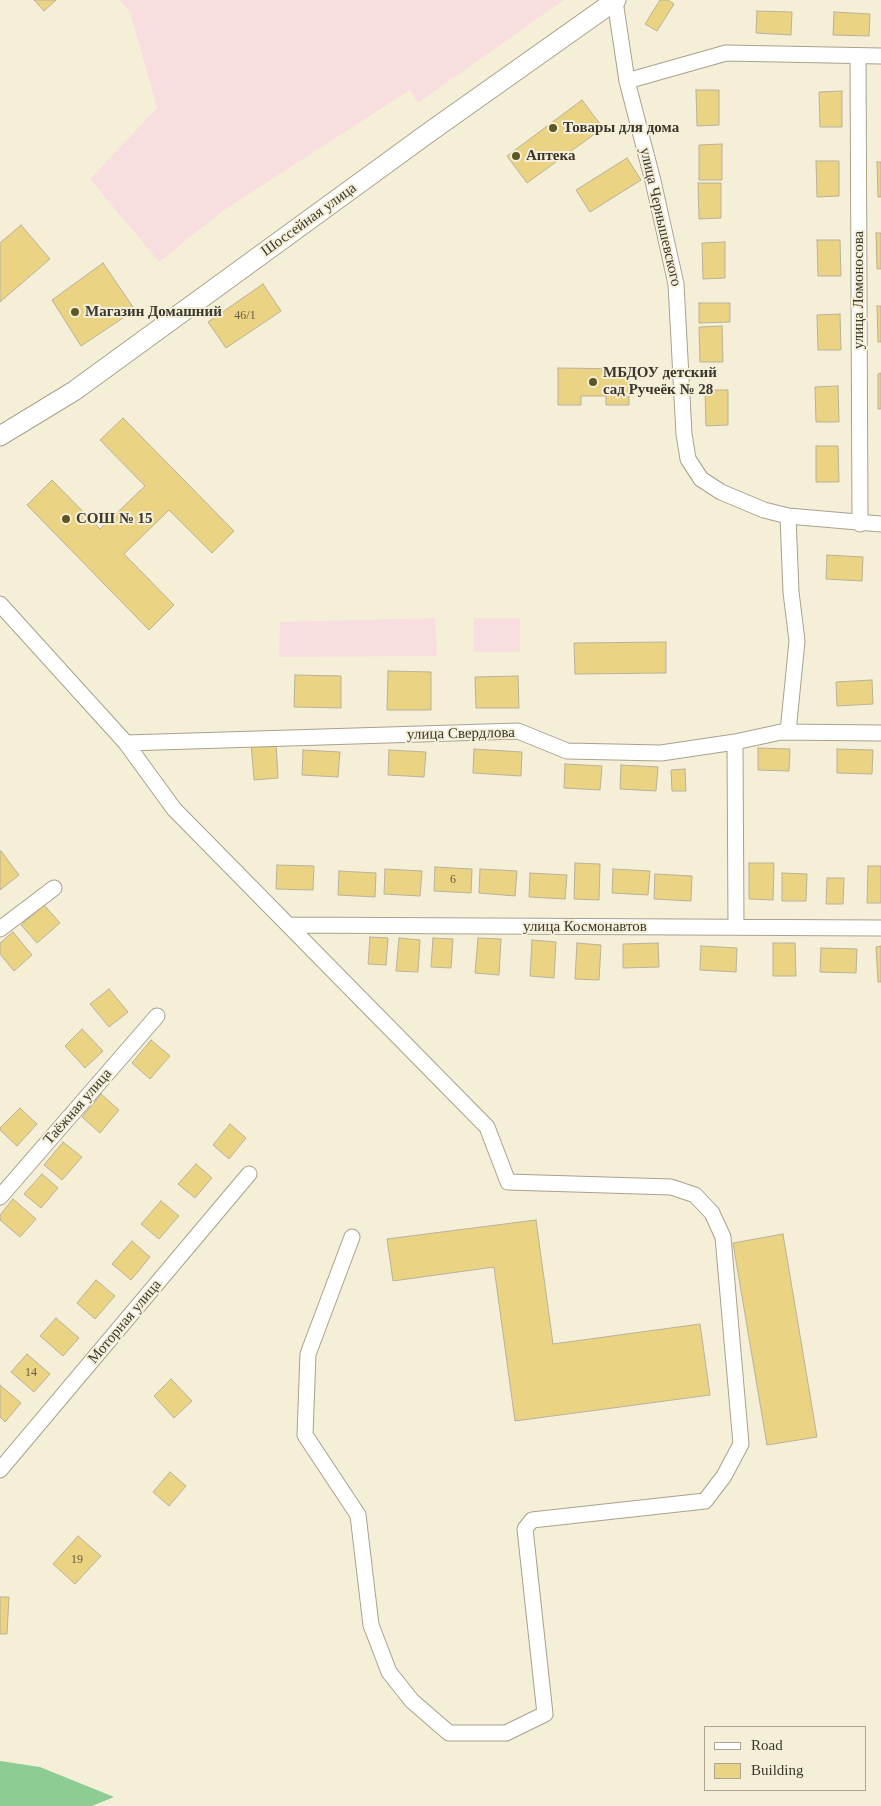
<!DOCTYPE html>
<html>
<head>
<meta charset="utf-8">
<style>
  body { margin:0 }
  #map { position:relative; width:881px; height:1806px; overflow:hidden; background:#f6efd8; font-family:"Times New Roman",serif }
  canvas { display:block }
  .legend { position:absolute; left:704px; top:1726px; width:162px; height:65px; box-sizing:border-box; background:#f6efd8; border:1px solid #aba594; margin:0; padding:6px 9px; list-style:none; font-size:15px; color:#3a372e }
  .legend li { display:flex; align-items:center; gap:10px; height:25px }
  .legend b { width:25px; border:1px solid #aba594 }
</style>
</head>
<body>
<div id="map">
<canvas width="881" height="1806"></canvas>
<ul class="legend">
<li><b style="height:6px;background:#fff"></b>Road</li>
<li><b style="height:14px;background:#ead383"></b>Building</li>
</ul>
</div>
<script>
const g = document.querySelector('canvas').getContext('2d');
g.lineJoin = 'round';
function fill(path, color) { g.fillStyle = color; g.fill(path, 'evenodd'); }
const shape = rows => new Path2D(rows.map(r => 'M' + r).join(''));
function strokePath(path, color, width, dash) { g.strokeStyle = color; g.lineWidth = width; g.lineCap = dash ? 'butt' : 'round'; g.setLineDash(dash || []); g.stroke(path); }
function write(font, color, halo, rows, align = 'center') {
  g.font = font + ' "Times New Roman",serif'; g.lineWidth = 4; g.setLineDash([]); g.textBaseline = 'middle'; g.strokeStyle = halo; g.fillStyle = color; for (const [text, x, y, turn = 0] of rows) {
    g.save(); g.translate(x, y); g.rotate((+turn || 0) * Math.PI / 180); g.textAlign = isNaN(turn) ? turn : align; if (halo) g.strokeText(text, 0, 0); g.fillText(text, 0, 0); g.restore();
  }
}
fill(shape([
  [119,0,564,0,418,103,410,90,224,210,159,262,90,179,157,108,130,12],
  [435,618,437,656,279,657,280,622],
  [474,618,520,618,520,652,474,652]
]), '#f9dedf');
fill(shape([
  [0,1761,40,1767,114,1797,92,1806,0,1806]
]), '#8dcd94');
const building = shape([
  [34,0,56,0,44,11,34,0],
  [660,0,668,0,674,4,657,31,645,24,660,0],
  [757,11,792,12,791,35,756,33,757,11],
  [834,12,870,14,869,36,833,35,834,12],
  [696,90,719,90,719,125,697,126,696,90],
  [842,91,842,127,820,127,819,92,842,91],
  [582,100,603,128,527,183,507,156,582,100],
  [722,144,722,180,699,180,699,145,722,144],
  [627,158,641,180,590,212,576,190,627,158],
  [816,161,839,161,839,196,817,197,816,161],
  [877,162,881,162,881,197,878,197,877,162],
  [698,183,721,183,721,218,699,219,698,183],
  [21,225,50,259,0,302,0,243,21,225],
  [876,233,881,233,881,269,877,269,876,233],
  [817,240,840,240,841,276,818,276,817,240],
  [725,242,725,278,703,279,702,243,725,242],
  [103,263,135,310,81,346,52,300,103,263],
  [263,284,281,311,226,348,208,322,263,284],
  [699,303,730,303,730,322,699,323,699,303],
  [877,306,881,306,881,342,878,342,877,306],
  [840,314,841,350,818,350,817,315,840,314],
  [722,326,723,362,700,362,699,327,722,326],
  [558,368,629,369,629,405,606,405,606,396,581,396,581,405,558,405,558,368],
  [881,373,881,409,878,409,878,374,881,373],
  [838,386,839,422,816,422,815,387,838,386],
  [705,390,728,390,728,425,706,426,705,390],
  [123,418,234,531,212,553,169,510,124,554,174,605,149,630,27,505,52,480,100,529,145,486,100,440,123,418],
  [816,446,838,446,839,482,816,482,816,446],
  [827,555,863,557,862,581,826,579,827,555],
  [666,642,666,673,575,674,574,643,666,642],
  [388,671,431,672,431,710,387,710,388,671],
  [295,675,341,676,341,708,294,707,295,675],
  [518,676,519,708,476,708,475,677,518,676],
  [872,680,873,704,837,706,836,682,872,680],
  [276,742,278,778,254,780,251,743,276,742],
  [758,748,790,749,789,771,758,770,758,748],
  [474,749,522,752,521,776,473,773,474,749],
  [837,749,873,750,872,774,837,773,837,749],
  [303,750,340,752,338,777,302,775,303,750],
  [389,750,426,752,424,777,388,775,389,750],
  [565,764,602,766,600,790,564,788,565,764],
  [621,765,658,767,656,791,620,789,621,765],
  [685,769,686,791,672,791,671,770,685,769],
  [1,851,19,875,0,890,0,852,1,851],
  [575,863,600,864,599,900,574,899,575,863],
  [749,863,774,863,773,900,749,899,749,863],
  [277,865,314,866,313,890,276,889,277,865],
  [868,866,881,866,881,903,867,903,868,866],
  [435,867,472,869,471,893,434,891,435,867],
  [385,869,422,871,420,896,384,894,385,869],
  [480,869,517,871,515,896,479,893,480,869],
  [613,869,650,871,648,895,612,893,613,869],
  [339,871,376,873,375,897,338,895,339,871],
  [530,873,567,875,565,899,529,897,530,873],
  [782,873,807,874,806,901,782,901,782,873],
  [655,874,692,876,691,901,654,899,655,874],
  [827,878,844,878,843,904,826,904,827,878],
  [44,905,60,923,37,943,21,925,44,905],
  [13,932,32,955,14,971,0,954,0,943,13,932],
  [370,937,388,938,386,965,368,964,370,937],
  [399,938,420,940,418,972,396,971,399,938],
  [433,938,453,939,451,968,431,967,433,938],
  [478,938,501,939,499,975,475,973,478,938],
  [532,940,556,942,554,978,530,976,532,940],
  [577,943,601,945,599,980,575,979,577,943],
  [658,943,659,967,623,968,623,944,658,943],
  [773,943,795,943,796,976,773,976,773,943],
  [701,946,737,948,736,972,700,970,701,946],
  [881,946,881,982,878,982,876,947,881,946],
  [821,948,857,949,856,973,820,972,821,948],
  [109,989,128,1012,109,1027,90,1004,109,989],
  [82,1029,103,1051,85,1068,65,1046,82,1029],
  [151,1040,170,1056,150,1079,132,1063,151,1040],
  [101,1094,119,1110,100,1133,82,1117,101,1094],
  [20,1108,37,1124,17,1146,0,1130,0,1128,20,1108],
  [230,1124,246,1138,229,1159,213,1145,230,1124],
  [63,1142,82,1157,62,1180,44,1165,63,1142],
  [196,1164,212,1178,195,1198,178,1184,196,1164],
  [42,1174,58,1188,41,1208,24,1194,42,1174],
  [13,1199,36,1219,20,1237,0,1220,0,1215,13,1199],
  [161,1201,179,1216,159,1239,141,1224,161,1201],
  [536,1220,553,1344,700,1324,710,1395,515,1421,494,1267,393,1281,387,1239,536,1220],
  [783,1234,817,1437,767,1445,733,1243,783,1234],
  [132,1241,150,1257,131,1280,112,1264,132,1241],
  [96,1280,115,1296,95,1319,77,1303,96,1280],
  [56,1318,79,1338,63,1356,40,1336,56,1318],
  [27,1354,50,1374,34,1392,11,1372,27,1354],
  [171,1379,192,1401,174,1418,154,1396,171,1379],
  [0,1385,21,1403,5,1422,0,1417,0,1385],
  [170,1472,186,1486,169,1506,153,1492,170,1472],
  [78,1536,101,1556,75,1584,53,1564,78,1536],
  [0,1597,9,1597,7,1634,0,1634,0,1597]
]);
fill(building, '#ead383');
strokePath(building, '#b8b29b', 1);
const minor = shape([
  [615,1,627,81,653,181,676,284,684,434,688,459,701,479,721,492,764,510,788,516,791,592,797,641,788,732],
  [858,56,860,524],
  [627,81,726,53,881,56],
  [788,516,881,524],
  [0,604,126,743,174,809,487,1127,508,1182,671,1187,695,1195,712,1213,723,1237,741,1444,724,1476,705,1501,532,1520,525,1529,545,1714,506,1733,449,1733,412,1701,389,1672,371,1625,358,1515,305,1435,308,1354,352,1237],
  [735,742,736,927],
  [126,743,518,731,567,751,661,753,735,742,781,732,881,733],
  [288,925,881,928],
  [0,929,54,888],
  [0,1197,157,1016],
  [0,1470,249,1174]
]);
const tertiary = shape([
  [0,436,74,391,431,131,616,0]
]);
strokePath(minor, '#a8a18b', 17);
strokePath(tertiary, '#a8a18b', 21);
strokePath(minor, '#fff', 15);
strokePath(tertiary, '#fff', 19);
for (const [x, y, r, color] of [
  [553,128,5,"#5c5824"],
  [516,156,5,"#5c5824"],
  [75,312,5,"#5c5824"],
  [593,382,5,"#5c5824"],
  [66,519,5,"#5c5824"]
]) { const dot = new Path2D(); dot.arc(x, y, r, 0, 2 * Math.PI); g.fillStyle = color; g.fill(dot); strokePath(dot, '#f6efd8', 2); }
write('12px', '#665e43', null, [
  ["46/1",245,316],
  ["6",453,880],
  ["14",31,1373],
  ["19",77,1560]
]);
write('bold 15px', '#3a372e', '#f6efd8', [
  ["Товары для дома",563,128],
  ["Аптека",526,156],
  ["Магазин Домашний",85,312],
  ["МБДОУ детский",603,373],
  ["сад Ручеёк № 28",603,390],
  ["СОШ № 15",76,519]
], 'left');
write('15px', '#3a372e', '#f6efd8', [
  ["улица Чернышевского",660,217,77],
  ["Шоссейная улица",309,220,-36],
  ["улица Ломоносова",859,290,-90],
  ["улица Свердлова",461,734,-1],
  ["улица Космонавтов",585,927],
  ["Таёжная улица",78,1107,-49],
  ["Моторная улица",125,1322,-50]
]);
</script>
</body>
</html>
